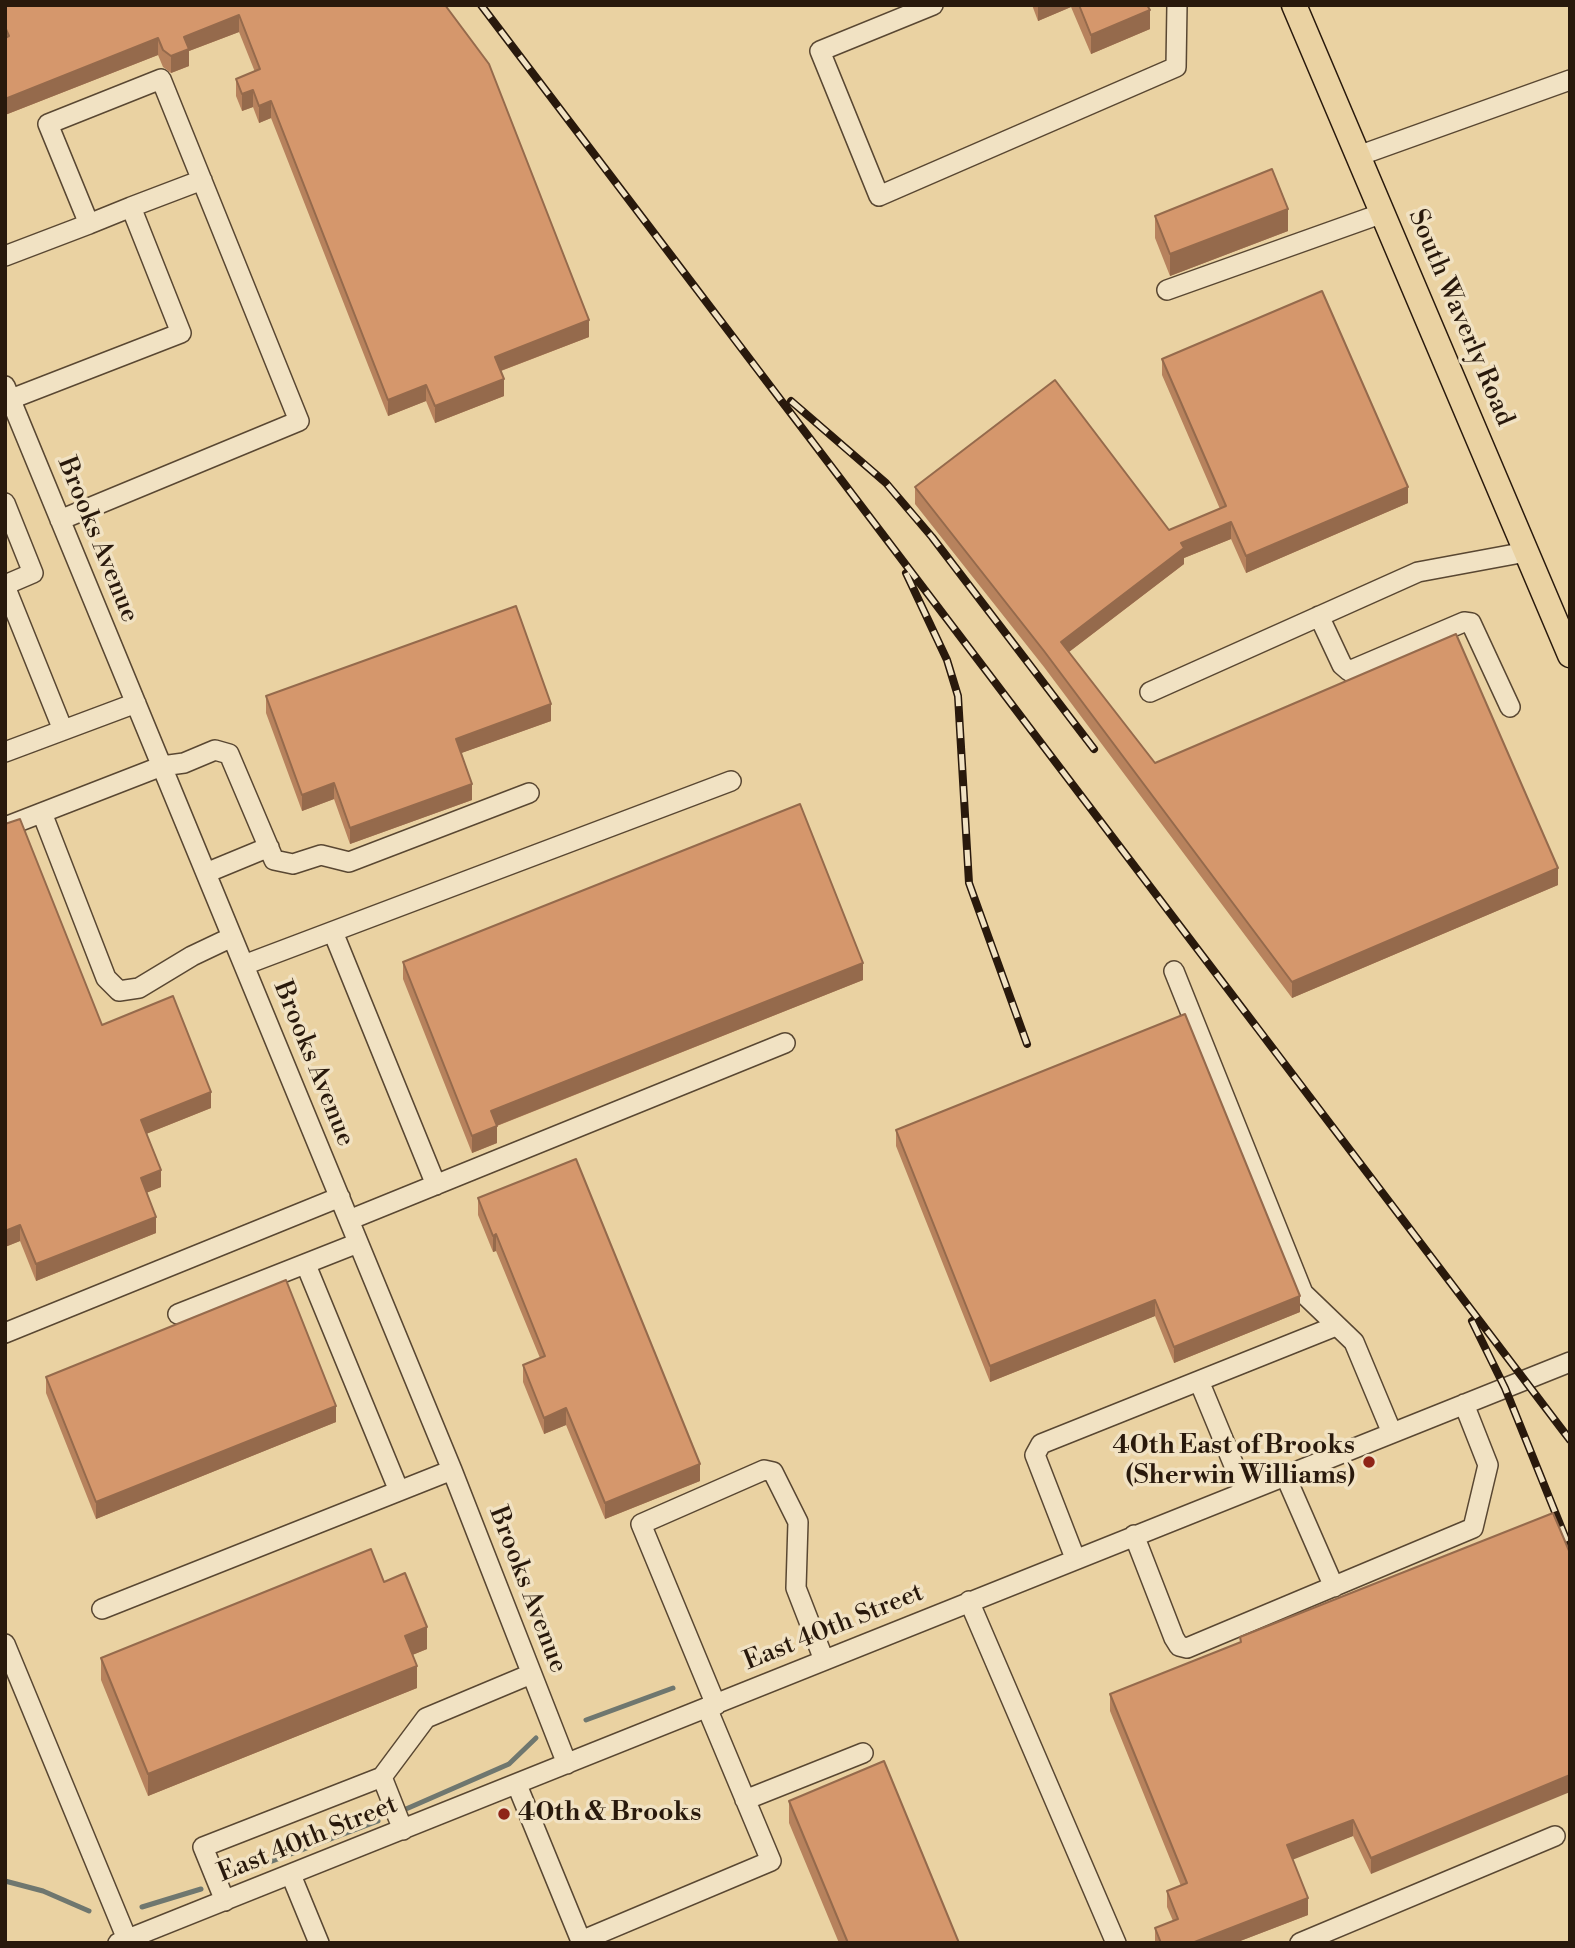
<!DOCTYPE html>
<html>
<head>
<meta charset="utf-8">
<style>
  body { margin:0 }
  #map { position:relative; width:1575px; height:1948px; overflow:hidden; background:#ead2a2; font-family:"Libre Bodoni",serif }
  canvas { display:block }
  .frame { position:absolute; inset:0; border:7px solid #29190c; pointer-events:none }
</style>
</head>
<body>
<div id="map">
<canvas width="1575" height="1948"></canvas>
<div class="frame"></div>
</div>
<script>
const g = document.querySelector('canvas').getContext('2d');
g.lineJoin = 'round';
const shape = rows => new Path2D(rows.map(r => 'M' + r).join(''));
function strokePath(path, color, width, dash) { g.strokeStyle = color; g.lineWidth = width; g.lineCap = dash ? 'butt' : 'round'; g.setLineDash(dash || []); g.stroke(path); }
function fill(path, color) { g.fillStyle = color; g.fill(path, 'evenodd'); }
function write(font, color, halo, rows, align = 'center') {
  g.font = font + ' "Libre Bodoni",serif'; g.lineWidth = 7; g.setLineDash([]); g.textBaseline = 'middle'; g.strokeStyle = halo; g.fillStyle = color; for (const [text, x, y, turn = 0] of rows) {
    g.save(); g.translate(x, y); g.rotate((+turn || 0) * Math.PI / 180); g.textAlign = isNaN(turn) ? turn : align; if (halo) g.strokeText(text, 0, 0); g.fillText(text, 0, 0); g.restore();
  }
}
strokePath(shape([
  [586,1720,673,1688],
  [406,1809,509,1764,536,1738],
  [230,1877,378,1821],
  [5,1881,43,1891,89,1911],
  [142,1907,201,1889]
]), '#6f776f', 5);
const minor = shape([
  [933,5,820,51,879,196,1176,67,1177,5],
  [1358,156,1570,80],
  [131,207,202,180],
  [5,256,89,224,48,124,161,79,299,421,60,520],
  [1167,290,1383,213],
  [5,386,452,1470,567,1764],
  [11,399,181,333,131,207,89,224],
  [5,503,33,573,5,585],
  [5,586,63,730],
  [1319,616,1342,665,1349,671,1464,622,1471,623,1510,707],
  [1150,692,1418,572,1526,552],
  [5,752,136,703],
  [42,813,106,978,119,991,139,988,192,956,232,937],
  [5,827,162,766,184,763,215,750,229,754,274,860,293,864,321,855,349,862,529,793],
  [206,873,269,847],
  [333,932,436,1185],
  [244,965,731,781],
  [1174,971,1303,1293,1354,1342,1392,1433],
  [349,1220,785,1043],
  [306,1265,399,1491],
  [178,1314,358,1243],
  [5,1333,340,1197],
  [1199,1381,1245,1492],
  [1285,1475,1334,1587],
  [1134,1535,1174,1638,1179,1646,1187,1648,1473,1528,1488,1465,1464,1404],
  [1075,1558,1035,1455,1041,1444,1336,1326],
  [969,1601,1116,1943],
  [102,1609,452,1470],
  [5,1644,127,1939],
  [716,1705,641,1524,764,1470,773,1472,798,1522,796,1588,824,1660],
  [382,1777,426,1718,531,1674],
  [517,1785,581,1941,771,1861,707,1708],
  [745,1800,863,1753],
  [291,1875,319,1943],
  [225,1901,203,1847,382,1777,403,1830],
  [118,1943,1570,1362],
  [1300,1943,1555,1836]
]);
const major = shape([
  [1294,5,1570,655]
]);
strokePath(minor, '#594732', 22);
strokePath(major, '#29190c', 27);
strokePath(minor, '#f1e2c3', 19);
strokePath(major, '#ead2a2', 24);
const rail = shape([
  [481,5,1570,1440],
  [791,401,886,483,932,537,1094,749],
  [906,573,947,660,958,696,969,883,1027,1044],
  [1472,1321,1505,1388,1570,1549]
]);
strokePath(rail, '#29190c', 8);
strokePath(rail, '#f1e2c3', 5, [16]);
fill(shape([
  [5,5,445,5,589,337,501,371,504,396,435,423,426,401,388,416,271,118,259,123,253,107,242,111,236,96,236,79,255,72,239,32,189,51,189,66,171,73,163,67,158,55,5,115],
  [1032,5,1147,5,1150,29,1091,54,1071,7,1038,21],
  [1155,216,1288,231,1170,276,1155,238],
  [1162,359,1408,503,1246,573,1231,539,1184,558,1184,564,1069,652,1155,763,1558,885,1292,998,1044,667,915,504,915,487,1169,530,1220,509,1162,375],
  [266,696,551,721,461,753,472,800,350,844,334,799,302,811,266,713],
  [403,962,863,980,497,1126,497,1143,472,1153,403,979],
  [102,1025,211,1108,146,1134,161,1187,146,1193,156,1233,36,1281,20,1241,5,1247],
  [896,1130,1300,1312,1174,1363,1155,1316,990,1382,896,1146],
  [478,1198,700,1481,605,1519,566,1425,544,1434,523,1382,523,1365,540,1358,496,1251,493,1252,478,1215],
  [46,1377,336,1422,96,1519,46,1393],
  [1553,1513,1371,1874,1353,1836,1292,1859,1308,1915,1235,1943,1155,1943,1155,1928,1173,1921,1167,1907,1167,1891,1181,1886,1110,1711,1110,1694,1240,1643,1240,1637],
  [384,1582,427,1649,412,1655,417,1688,148,1796,101,1680,101,1658],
  [789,1801,959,1943,839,1943,789,1823]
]), '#b7825d');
fill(shape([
  [1038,5,1071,5,1071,7,1038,21],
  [1150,10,1150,29,1091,54,1091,35],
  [239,15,239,32,189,51,189,66,171,73,171,56,184,37],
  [158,38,158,55,5,115,5,99],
  [253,90,253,107,242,111,242,94],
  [271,101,271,118,259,123,259,106],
  [1288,209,1288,231,1170,276,1170,254],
  [589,320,589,337,495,373,495,357],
  [504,379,504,396,435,423,435,406],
  [426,385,426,401,388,416,388,400],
  [1408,487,1408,503,1246,573,1246,556],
  [1231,522,1231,539,1184,558,1184,564,1061,658,1061,642,1181,543],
  [551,704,551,721,456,755,456,739],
  [334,783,334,799,302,811,302,795],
  [472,784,472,800,350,844,350,828],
  [1558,868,1558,885,1292,998,1292,982],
  [863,963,863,980,491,1128,491,1111],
  [211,1092,211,1108,141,1136,141,1120],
  [497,1126,497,1143,472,1153,472,1136],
  [161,1170,161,1187,141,1195,141,1178],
  [156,1217,156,1233,36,1281,36,1264],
  [20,1225,20,1241,5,1247,5,1231],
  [496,1234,496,1251,493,1252,493,1236],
  [1300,1296,1300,1312,1174,1363,1174,1347],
  [1155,1300,1155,1316,990,1382,990,1366],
  [336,1406,336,1422,96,1519,96,1502],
  [566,1408,566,1425,544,1434,544,1418],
  [700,1464,700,1481,605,1519,605,1503],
  [427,1627,427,1649,405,1658,405,1636],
  [417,1666,417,1688,148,1796,148,1774],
  [1570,1775,1570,1792,1371,1874,1371,1858],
  [1353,1820,1353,1836,1287,1862,1287,1845],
  [1308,1898,1308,1915,1235,1943,1192,1943]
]), '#956a4c');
const building = shape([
  [5,5,445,5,489,64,589,320,495,357,504,379,435,406,426,385,388,400,271,101,259,106,253,90,242,94,236,79,260,69,239,15,184,37,189,49,171,56,163,50,158,38,5,99,5,38,9,36,5,27,5,5],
  [1079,5,1147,5,1150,10,1091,35,1079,5],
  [1272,169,1288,209,1170,254,1155,216,1272,169],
  [1322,291,1408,487,1246,556,1231,522,1181,543,1184,548,1061,642,1155,763,1456,634,1558,868,1292,982,1044,651,915,487,1055,380,1169,530,1226,506,1162,359,1322,291],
  [516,606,551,704,456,739,472,784,350,828,334,783,302,795,266,696,516,606],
  [800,804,863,963,491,1111,497,1126,472,1136,403,962,800,804],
  [20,819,102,1025,173,996,211,1092,141,1120,161,1170,141,1178,156,1217,36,1264,20,1225,5,1231,5,824,20,819],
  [1185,1014,1300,1296,1174,1347,1155,1300,990,1366,896,1130,1185,1014],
  [576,1159,700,1464,605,1503,566,1408,544,1418,523,1365,545,1356,496,1234,493,1236,478,1198,576,1159],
  [286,1280,336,1406,96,1502,46,1377,286,1280],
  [1553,1513,1570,1553,1570,1775,1371,1858,1353,1820,1287,1845,1308,1898,1192,1943,1161,1943,1155,1928,1178,1919,1167,1891,1187,1883,1110,1694,1241,1642,1240,1637,1553,1513],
  [371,1549,384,1582,405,1573,427,1627,405,1636,417,1666,148,1774,101,1658,371,1549],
  [884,1761,959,1943,848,1943,789,1801,884,1761]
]);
fill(building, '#d5976c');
strokePath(building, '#956a4c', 2);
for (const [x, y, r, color] of [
  [1369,1462,7,"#8f2418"],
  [504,1814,7,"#8f2418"]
]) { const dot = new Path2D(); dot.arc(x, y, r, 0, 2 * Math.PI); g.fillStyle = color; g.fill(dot); strokePath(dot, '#f1e2c3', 2.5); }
write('26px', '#29190c', '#f1e2c3', [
  ["South Waverly Road",1460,318,67],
  ["Brooks Avenue",97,540,68],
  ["Brooks Avenue",313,1064,68],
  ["Brooks Avenue",527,1590,69],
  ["East 40th Street",834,1628,-22],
  ["East 40th Street",308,1840,-22]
]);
write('bold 26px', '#29190c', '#f1e2c3', [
  ["40th East of Brooks",1355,1447],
  ["(Sherwin Williams)",1355,1477],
  ["40th & Brooks",518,1814,"left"]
], 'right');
</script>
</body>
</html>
